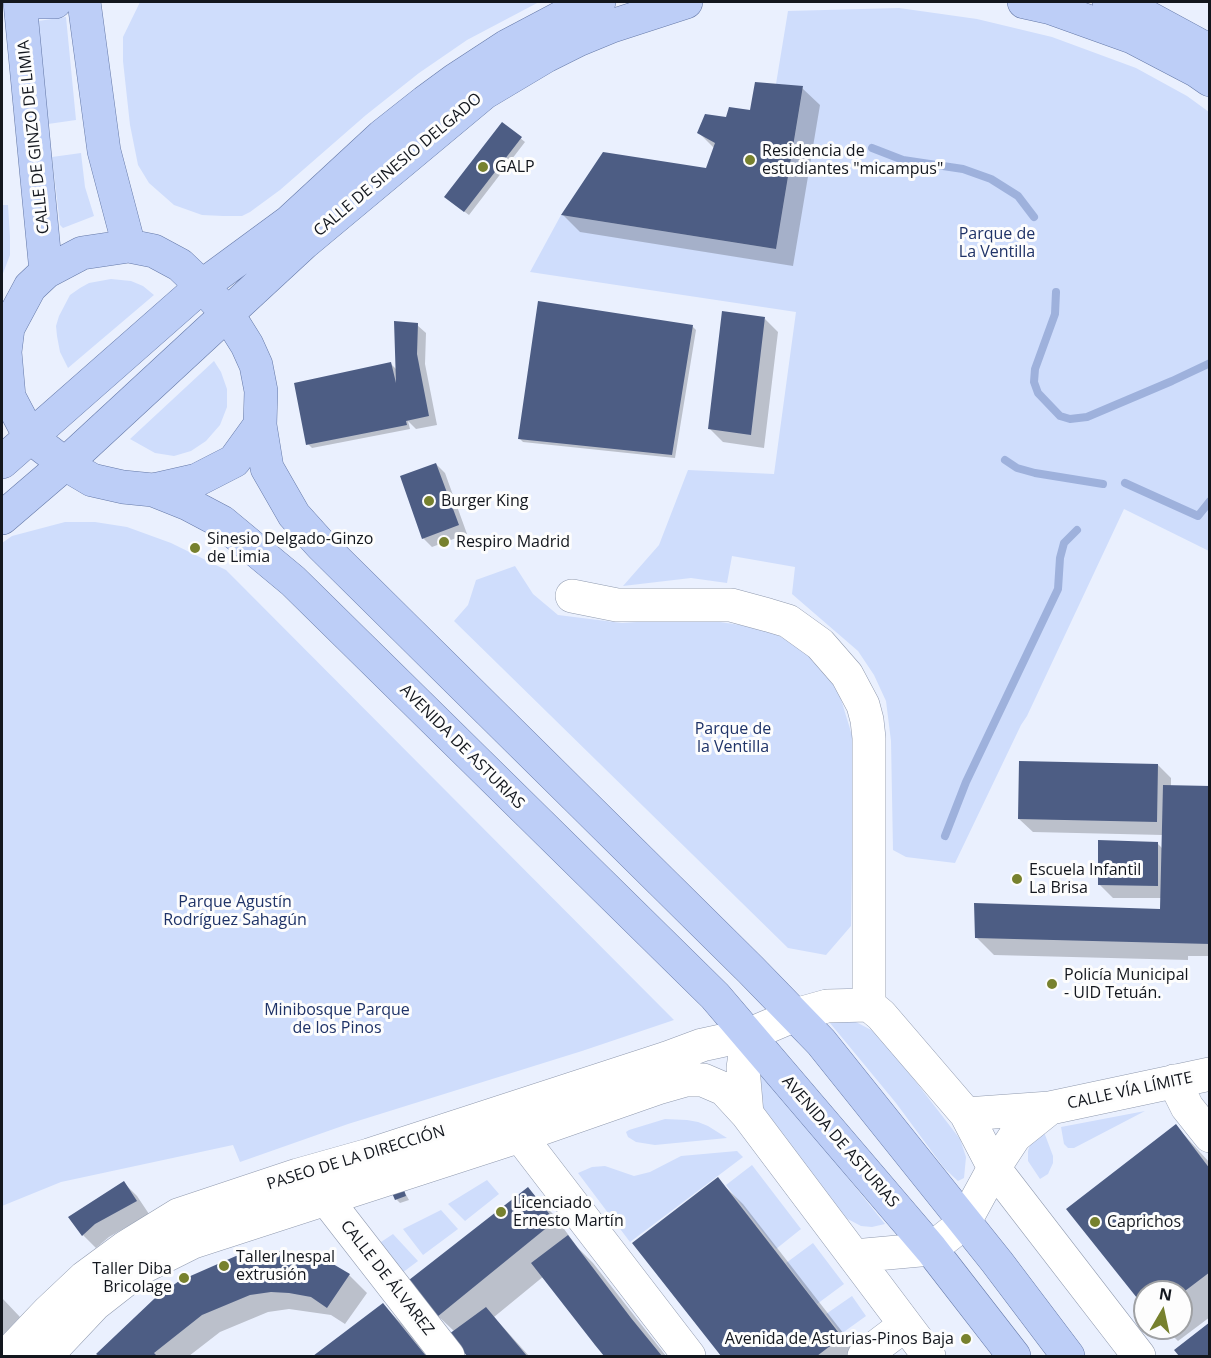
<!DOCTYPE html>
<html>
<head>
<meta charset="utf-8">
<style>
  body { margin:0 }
  #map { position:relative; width:1211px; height:1358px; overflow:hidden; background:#eaf0fe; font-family:"Open Sans",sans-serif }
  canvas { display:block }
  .frame { position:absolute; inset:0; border:3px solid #13171e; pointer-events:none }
  .north { position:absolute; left:1133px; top:1280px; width:60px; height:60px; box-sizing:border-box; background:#fdfdfd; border:2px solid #9fa1a4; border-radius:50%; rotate:9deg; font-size:16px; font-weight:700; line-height:24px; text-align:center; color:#13171e }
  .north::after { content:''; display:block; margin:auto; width:21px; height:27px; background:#77812e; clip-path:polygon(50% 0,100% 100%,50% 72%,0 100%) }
</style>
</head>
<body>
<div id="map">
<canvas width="1211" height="1358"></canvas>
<div class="frame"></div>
<div class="north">N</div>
</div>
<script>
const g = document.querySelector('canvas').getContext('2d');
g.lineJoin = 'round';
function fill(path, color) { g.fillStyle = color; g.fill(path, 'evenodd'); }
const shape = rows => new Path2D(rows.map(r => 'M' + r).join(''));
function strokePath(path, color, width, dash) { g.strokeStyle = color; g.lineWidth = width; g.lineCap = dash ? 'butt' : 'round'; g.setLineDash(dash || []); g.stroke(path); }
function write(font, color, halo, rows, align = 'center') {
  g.font = font + ' "Open Sans",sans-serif'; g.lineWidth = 6; g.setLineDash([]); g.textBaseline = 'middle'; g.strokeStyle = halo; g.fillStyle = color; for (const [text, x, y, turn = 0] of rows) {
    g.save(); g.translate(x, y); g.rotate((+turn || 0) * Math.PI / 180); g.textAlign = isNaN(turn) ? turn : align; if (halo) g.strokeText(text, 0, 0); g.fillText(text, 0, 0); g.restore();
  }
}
fill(shape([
  [140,2,539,2,467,40,419,73,366,115,280,190,250,212,242,216,223,216,202,215,174,205,149,183,138,165,130,125,123,61,123,37],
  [899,8,977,19,1052,37,1136,68,1187,96,1209,112,1209,551,1124,509,1027,716,1021,725,955,863,906,857,893,850,891,741,886,701,874,675,858,651,792,594,795,567,732,556,727,583,691,578,623,586,659,545,688,470,774,474,796,312,530,272,561,215,776,249,803,87,776,84,788,11],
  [66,17,76,120,48,124,38,21],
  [81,153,85,187,94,216,63,228,60,225,52,157],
  [2,205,8,205,10,237,10,255,2,276],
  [111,279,131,281,143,286,154,295,68,368,60,352,57,336,56,326,59,316,70,295,80,288,89,283],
  [214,361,221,372,227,389,227,407,220,425,206,441,191,451,174,456,155,453,130,439],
  [65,522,95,522,127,527,171,543,226,570,674,1020,582,1051,348,1124,240,1162,233,1145,61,1182,2,1206,2,543,12,536],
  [515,566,533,594,558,615,622,623,694,618,766,629,796,645,826,670,837,686,854,742,851,926,826,955,788,948,454,621,468,605,476,580],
  [841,1021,854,1021,879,1034,960,1139,966,1157,964,1178,958,1181,944,1168,896,1103,830,1023],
  [763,1069,848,1178,885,1224,872,1227,861,1226,842,1216,764,1112,756,1092],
  [1145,1111,1074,1148,1068,1148,1064,1144,1061,1127],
  [665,1119,687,1120,698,1122,708,1126,727,1138,655,1145,636,1142,628,1137,626,1132,629,1130],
  [1044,1132,1053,1156,1053,1163,1048,1174,1040,1179,1028,1161,1028,1151,1031,1141],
  [737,1151,743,1157,630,1242,578,1173,592,1167,605,1166,634,1176,650,1172,681,1156],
  [752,1165,801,1229,776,1249,726,1185],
  [487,1180,499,1194,465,1221,448,1204],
  [441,1210,458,1229,423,1255,403,1229],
  [393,1234,418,1261,402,1273,378,1244],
  [813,1243,844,1284,817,1304,786,1263],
  [852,1296,866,1316,841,1334,826,1314]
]), '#cfddfc');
fill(shape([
  [802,88,820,105,793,266,580,232,563,215,707,170,715,149,699,133,726,118,751,112],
  [503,124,525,142,469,215,450,201],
  [765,319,778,332,764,448,723,442,710,429],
  [417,325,426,333,425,364,437,425,416,429,408,421,410,429,312,448,308,444,391,364,397,370],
  [692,326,696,330,675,458,523,442,519,438],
  [436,464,445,473,467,534,432,547,423,538],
  [1158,765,1171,778,1171,787,1210,787,1210,956,1188,956,1188,960,994,955,977,938,1162,910,1162,898,1113,898,1099,884,1157,843,1163,849,1163,835,1033,832,1019,819],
  [1176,1126,1210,1163,1210,1317,1178,1341,1165,1328,1181,1328,1181,1292,1145,1292,1145,1306,1068,1209],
  [717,1179,743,1204,861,1356,722,1356,634,1243],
  [124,1183,137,1196,149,1214,109,1237,96,1248,83,1235],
  [528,1189,553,1214,578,1248,593,1263,666,1356,607,1356,544,1276,494,1317,529,1356,469,1356,452,1335,455,1332,438,1316],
  [404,1191,409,1200,400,1203,396,1199],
  [332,1266,349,1275,367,1293,345,1324,331,1315,289,1309,268,1312,220,1332,189,1356,101,1356,98,1354,155,1300],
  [2,1298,20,1317,2,1336],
  [383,1305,408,1330,429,1356,316,1356]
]), '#0003');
strokePath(shape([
  [872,148,903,160,963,169,991,179,1018,196,1034,217],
  [1056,292,1055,314,1035,369,1034,382,1038,393,1060,416,1070,419,1087,417,1172,381,1210,363],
  [1005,460,1017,468,1035,473,1103,484],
  [1125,483,1198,516,1210,501],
  [945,836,966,782,1058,589,1060,558,1064,543,1077,530]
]), '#9eb1dc', 8);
fill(shape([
  [755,82,803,86,776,249,561,215,603,152,706,168,715,143,697,133,705,114,726,117,729,107,750,110],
  [502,122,522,137,464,212,444,197],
  [538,301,693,325,672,455,518,439],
  [722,311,765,317,751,435,708,429],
  [394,321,418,323,417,354,429,416,406,421,407,425,306,445,294,383,391,362,396,383],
  [436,463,459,525,422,539,400,476],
  [1019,761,1158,764,1157,822,1018,819],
  [1163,785,1210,786,1210,944,975,938,974,903,1160,909],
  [1098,840,1158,842,1158,886,1098,885],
  [1176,1124,1210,1169,1210,1272,1181,1294,1181,1292,1145,1292,1145,1308,1066,1209],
  [718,1177,842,1337,817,1356,721,1356,632,1243],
  [124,1181,137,1201,95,1224,82,1236,68,1217],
  [528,1187,555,1221,437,1317,409,1280],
  [404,1190,406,1196,395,1200,392,1193],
  [568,1235,631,1318,662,1356,604,1356,595,1345,531,1263],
  [278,1251,314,1257,333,1264,350,1274,327,1308,311,1297,289,1293,271,1292,250,1295,202,1315,154,1353,157,1356,99,1356,96,1354,154,1299,179,1281,236,1256],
  [383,1303,426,1356,313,1356],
  [486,1307,527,1356,467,1356,449,1334],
  [1210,1322,1210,1356,1179,1356,1174,1350]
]), '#4d5d84');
const minor = shape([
  [572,596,617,605,731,605,768,615,788,621,820,644,847,675,863,705,867,720,869,738,869,1005],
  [1174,1081,1187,1107,1210,1136],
  [747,1114,743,1068,748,1035],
  [966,1114,1050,1108,1210,1074],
  [520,1136,689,1356],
  [326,1199,448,1356],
  [854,1256,931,1249,964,1223,994,1168,1015,1136,1050,1108],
  [6,1356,49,1311,84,1278,126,1247,178,1215,298,1175,369,1155,667,1058,702,1045,748,1035,795,1015,827,1006,869,1005,881,1015,966,1114,994,1168,1139,1356],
  [46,1356,95,1304,141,1268,193,1242,520,1136,658,1088,686,1080,703,1080,724,1089,747,1114,929,1356],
  [864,1356,905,1325]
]);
const major = shape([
  [20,2,46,272],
  [32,2,55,2],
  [84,2,104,151,129,246],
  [1024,2,1051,8,1132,37,1197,71,1210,80],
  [1109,2,1138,12,1210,51],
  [260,425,234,461,197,480,153,490,123,487,92,480,65,464,30,437,9,397,5,352,8,328,30,287,46,272,82,253,129,246,154,251,180,265,202,286,227,313,247,345,256,365,261,391,260,425,267,468,294,515,321,545,751,970,821,1042,997,1262,1068,1356],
  [2,462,202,286,289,222,382,136,425,102,455,80,507,46,560,18,599,2],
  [153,490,188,504,222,522,293,581,715,996,931,1249,1014,1356],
  [2,518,65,464,304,243,484,93,546,56,578,40,612,26,686,2]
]);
strokePath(minor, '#909aaf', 34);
strokePath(major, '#6579a8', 34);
strokePath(minor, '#fff', 33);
strokePath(major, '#bdcef7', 33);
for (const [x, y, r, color] of [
  [750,160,6,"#77812e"],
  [483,167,6,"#77812e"],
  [429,501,6,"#77812e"],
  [444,542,6,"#77812e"],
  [195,548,6,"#77812e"],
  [1017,879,6,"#77812e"],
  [1052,984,6,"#77812e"],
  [501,1212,6,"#77812e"],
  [1095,1222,6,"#77812e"],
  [224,1266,6,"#77812e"],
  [184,1278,6,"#77812e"],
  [966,1339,6,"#77812e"]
]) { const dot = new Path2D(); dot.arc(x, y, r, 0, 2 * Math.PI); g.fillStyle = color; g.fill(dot); strokePath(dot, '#fdfdfd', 2); }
write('16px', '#13171e', '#fdfdfd', [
  ["CALLE DE GINZO DE LIMIA",34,137,-96],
  ["CALLE DE SINESIO DELGADO",398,165,-40],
  ["AVENIDA DE ASTURIAS",462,747,45],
  ["CALLE VÍA LÍMITE",1130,1091,-12],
  ["AVENIDA DE ASTURIAS",840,1142,49],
  ["PASEO DE LA DIRECCIÓN",356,1158,-17],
  ["CALLE DE ÁLVAREZ",387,1278,52]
]);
write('16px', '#13171e', '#fdfdfd', [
  ["Residencia de",762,151],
  ["estudiantes \"micampus\"",762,169],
  ["GALP",495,167],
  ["Burger King",441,501],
  ["Sinesio Delgado-Ginzo",207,539],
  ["de Limia",207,557],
  ["Respiro Madrid",456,542],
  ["Escuela Infantil",1029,870],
  ["La Brisa",1029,888],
  ["Policía Municipal",1064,975],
  ["- UID Tetuán.",1064,993],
  ["Licenciado",513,1203],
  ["Ernesto Martín",513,1221],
  ["Caprichos",1107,1222],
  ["Taller Inespal",236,1257],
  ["extrusión",236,1275],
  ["Taller Diba",172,1269,"right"],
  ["Bricolage",172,1287,"right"],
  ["Avenida de Asturias-Pinos Baja",954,1339,"right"]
], 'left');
write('16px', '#1f3368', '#fdfdfd', [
  ["Parque de",997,234],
  ["La Ventilla",997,252],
  ["Parque de",733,729],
  ["la Ventilla",733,747],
  ["Parque Agustín",235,902],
  ["Rodríguez Sahagún",235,920],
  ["Minibosque Parque",337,1010],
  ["de los Pinos",337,1028]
]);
</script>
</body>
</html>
